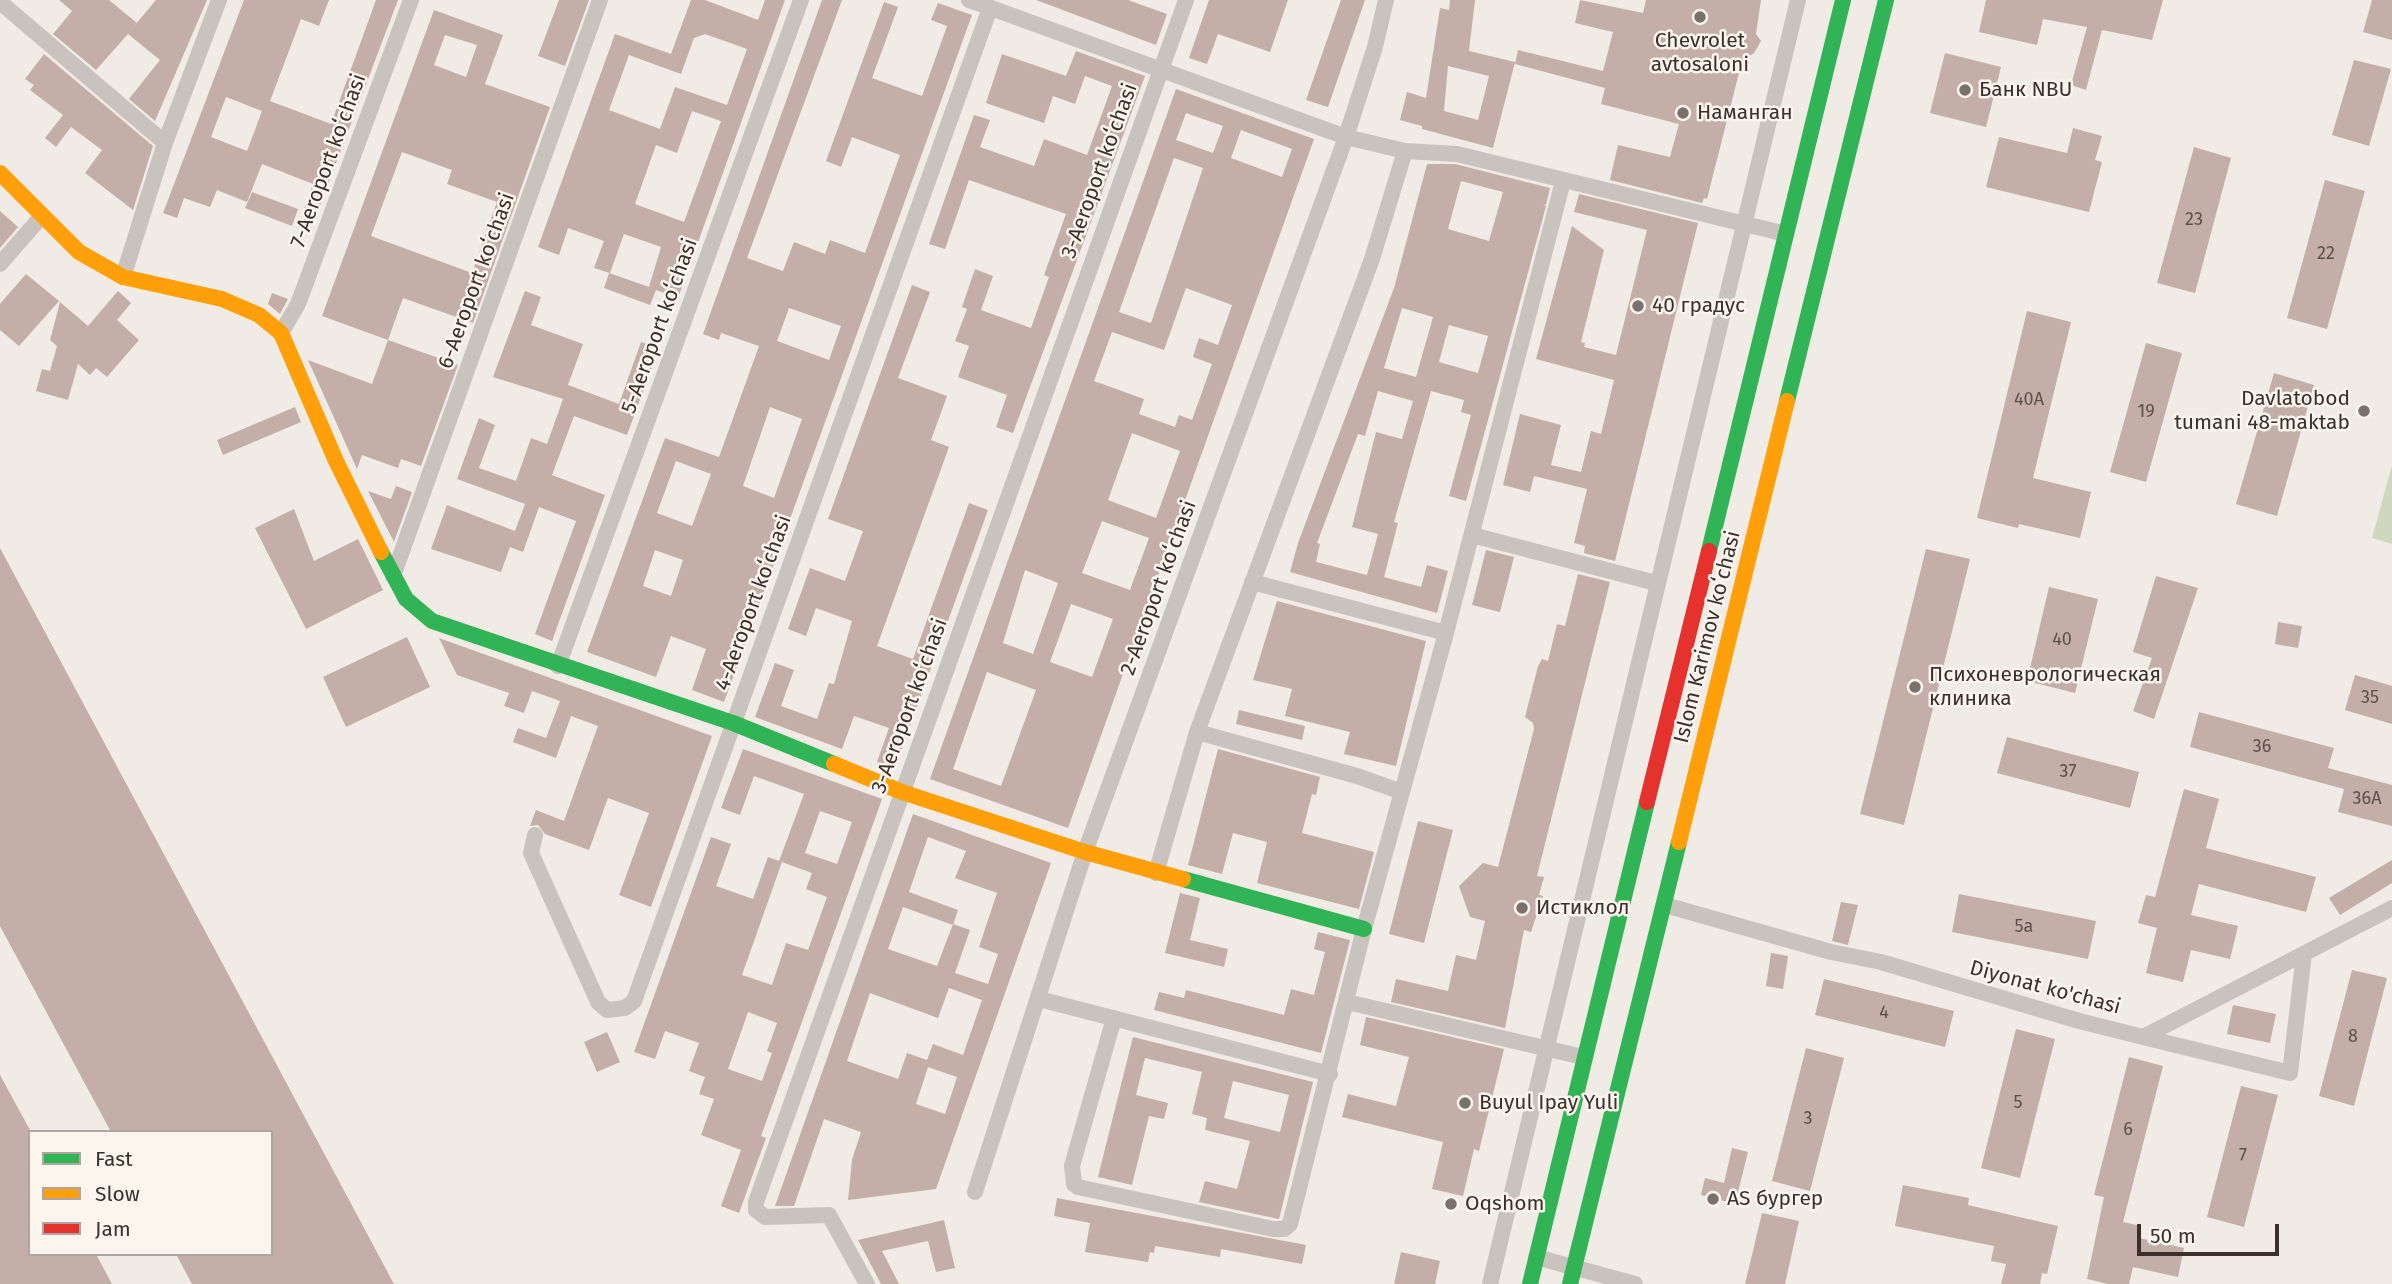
<!DOCTYPE html>
<html>
<head>
<meta charset="utf-8">
<style>
  body { margin:0 }
  #map { position:relative; width:2392px; height:1284px; overflow:hidden; background:#f0ebe5; font-family:"Fira Sans",sans-serif }
  canvas { display:block }
  .legend { position:absolute; left:28px; top:1130px; width:245px; height:126px; box-sizing:border-box; background:#fbf5ee; border:2px solid #aea6a0; margin:0; padding:9px 12px; list-style:none; font-size:21px; color:#3b302b }
  .legend li { display:flex; align-items:center; gap:14px; height:35px }
  .legend b { width:35px; border:2px solid #aea6a0 }
  .scale { position:absolute; left:2137px; top:1224px; width:142px; height:32px; box-sizing:border-box; border:4px solid #3b302b; border-top:0; padding-left:9px; font-size:21px; line-height:24px; white-space:nowrap; color:#3b302b; -webkit-text-stroke:5px #fbf5ee; paint-order:stroke }
</style>
</head>
<body>
<div id="map">
<canvas width="2392" height="1284"></canvas>
<ul class="legend">
<li><b style="height:9px;background:#30b455"></b>Fast</li>
<li><b style="height:9px;background:#ff9f0a"></b>Slow</li>
<li><b style="height:9px;background:#e5322d"></b>Jam</li>
</ul>
<div class="scale">50 m</div>
</div>
<script>
const g = document.querySelector('canvas').getContext('2d');
g.lineJoin = 'round';
function fill(path, color) { g.fillStyle = color; g.fill(path, 'evenodd'); }
const shape = rows => new Path2D(rows.map(r => 'M' + r).join(''));
function strokePath(path, color, width, dash) { g.strokeStyle = color; g.lineWidth = width; g.lineCap = dash ? 'butt' : 'round'; g.setLineDash(dash || []); g.stroke(path); }
function write(font, color, halo, rows, align = 'center') {
  g.font = font + ' "Fira Sans",sans-serif'; g.lineWidth = 5; g.setLineDash([]); g.textBaseline = 'middle'; g.strokeStyle = halo; g.fillStyle = color; for (const [text, x, y, turn = 0] of rows) {
    g.save(); g.translate(x, y); g.rotate((+turn || 0) * Math.PI / 180); g.textAlign = isNaN(turn) ? turn : align; if (halo) g.strokeText(text, 0, 0); g.fillText(text, 0, 0); g.restore();
  }
}
fill(shape([
  [2392,465,2392,544,2372,538]
]), '#d1d6bf');
fill(shape([
  [59,0,109,0,137,23,130,31,156,0,207,0,155,121,129,99,160,60,128,34,96,70,53,34,72,11],
  [244,0,329,0,319,26,301,19,270,101,331,124,376,0,398,0,316,216,303,211,313,184,262,164,247,202,217,190,210,207,184,198,177,218,163,213],
  [226,97,262,111,247,151,211,137],
  [559,0,589,0,565,66,538,56],
  [691,0,705,0,758,20,765,0,785,0,678,298,656,290,650,305,604,288,609,273,649,287,661,247,624,234,610,273,594,268,604,241,568,228,559,255,538,247,615,34,671,54],
  [705,34,747,49,727,105,675,87,660,129,609,110,629,55,681,74,694,38],
  [692,111,721,121,684,222,635,204,656,145,677,153],
  [822,0,842,0,747,258,783,271,794,242,825,254,830,240,865,253,900,155,852,137,841,167,826,161,884,2,898,7,872,78,922,96,947,26,931,20,938,3,972,15,724,702,692,690,706,649,671,636,656,677,587,652,665,438,719,457,759,346,721,333,719,340,703,334],
  [789,308,841,326,829,360,777,341],
  [770,407,802,419,774,498,743,486],
  [676,461,711,474,692,526,657,513],
  [655,550,683,560,671,596,643,586],
  [1036,0,1128,0,1167,14,1156,45],
  [1209,0,1288,0,1270,52,1218,34,1207,64,1189,58],
  [1341,0,1365,0,1328,107,1306,100],
  [1450,0,1475,0,1469,51,1515,62,1493,148,1422,129,1422,126,1400,120,1407,92,1426,98,1440,8,1449,10],
  [1448,66,1489,76,1478,120,1444,111],
  [1580,0,1643,13,1646,0,1761,0,1756,34,1761,41,1754,53,1742,61,1707,199,1704,198,1702,203,1610,180,1618,145,1670,157,1679,124,1601,104,1605,88,1515,64,1518,50,1603,71,1613,32,1575,23],
  [1986,0,2163,0,2152,40,2102,30,2086,90,2071,85,2087,27,2043,19,2037,45,1979,32],
  [2372,0,2392,0,2392,40,2363,32],
  [434,10,503,35,485,84,550,107,473,323,403,298,388,340,458,365,421,466,401,459,398,468,362,455,357,469,308,360,372,384,388,340,322,316],
  [445,35,477,45,466,77,434,65],
  [402,152,452,170,447,184,497,202,472,273,371,236],
  [1076,51,1145,76,1013,433,996,427,1007,395,958,377,969,346,955,341,967,309,962,307,975,269,993,276,981,310,1031,328,1049,277,1044,275,1066,214,969,180,945,249,929,244,974,115,990,120,980,147,1034,166,1044,139,1087,155,1112,86,1085,76,1075,104,1053,96,1044,123,986,103,1002,54,1066,76],
  [1945,53,2001,67,1986,127,1930,113],
  [44,54,153,146,133,210,85,173,102,150,71,127,56,147,45,138,63,115,30,90,34,85,25,79],
  [2354,60,2391,69,2369,146,2332,135],
  [1176,89,1314,139,1068,828,930,779],
  [1186,113,1223,126,1213,153,1176,140],
  [1241,130,1292,149,1282,177,1231,158],
  [1174,158,1203,168,1151,323,1119,312],
  [1186,288,1232,305,1218,345,1199,338,1193,357,1212,364,1192,420,1179,415,1175,427,1139,414,1144,399,1094,381,1112,332,1164,350],
  [1132,433,1180,451,1156,518,1108,500],
  [1102,521,1149,538,1130,590,1082,573],
  [1025,570,1058,583,1033,654,1003,643],
  [1071,604,1113,619,1092,677,1050,662],
  [987,672,1036,690,1001,786,953,769],
  [2073,128,2102,136,2095,160,2102,162,2089,212,1986,187,1999,137,2067,153],
  [2194,147,2231,158,2195,293,2157,283],
  [1427,164,1455,164,1550,188,1546,205,1543,204,1546,206,1542,221,1466,501,1449,496,1471,415,1461,412,1464,400,1431,391,1394,522,1398,523,1384,577,1421,587,1427,565,1448,571,1437,613,1290,572,1298,543,1394,288],
  [1461,181,1503,192,1489,241,1448,229],
  [1402,308,1433,317,1416,377,1384,368],
  [1449,325,1488,336,1478,373,1439,362],
  [1378,391,1413,401,1402,439,1376,432,1352,527,1378,534,1367,575,1316,562,1320,544,1317,543,1358,434,1365,436],
  [2325,180,2365,191,2327,329,2287,318],
  [252,192,298,209,292,226,245,208],
  [1579,194,1698,223,1615,561,1584,553,1585,546,1574,543,1587,489,1534,476,1530,492,1503,485,1520,414,1561,425,1551,465,1581,472,1591,431,1601,434,1614,380,1536,359,1572,226,1604,250,1581,342,1585,343,1584,347,1616,355,1647,230,1574,212],
  [0,211,18,227,0,248],
  [26,274,59,301,19,346,0,330,0,304],
  [912,285,930,292,898,378,947,396,931,440,949,447,877,646,913,659,969,503,988,510,895,768,877,762,889,728,854,716,842,749,755,717,775,663,794,670,781,706,817,719,829,683,834,684,852,621,816,608,806,636,788,629,810,568,845,581,863,531,828,519],
  [118,291,131,303,117,320,139,340,107,377,96,368,90,375,78,364,68,400,36,391,42,369,50,371,57,346,50,340,60,302,88,326],
  [525,291,541,297,531,325,583,344,568,385,619,404,641,342,659,348,627,435,574,416,552,475,605,495,552,641,535,634,576,521,539,507,523,552,510,547,501,572,431,549,447,505,515,531,525,504,457,479,479,418,495,425,479,468,516,481,531,438,547,444,563,399,493,377],
  [272,293,288,299,280,314,268,304],
  [2027,311,2071,322,2033,478,2091,492,2080,538,2019,524,2018,528,1977,518],
  [2146,343,2182,353,2146,482,2110,472],
  [2274,373,2314,385,2277,516,2236,504],
  [295,407,301,422,223,455,217,440],
  [396,486,412,492,394,542,368,491,391,499],
  [294,509,314,561,358,539,383,590,306,629,255,528],
  [0,548,394,1284,192,1284,176,1254,271,1254,271,1132,111,1132,0,926],
  [1926,549,1970,559,1904,825,1860,814],
  [1486,550,1514,557,1500,612,1472,605],
  [1578,574,1610,582,1537,876,1544,877,1539,895,1543,896,1531,932,1524,930,1505,1028,1391,1002,1396,979,1448,991,1456,955,1476,960,1485,921,1470,917,1459,886,1483,863,1498,867,1534,729,1533,723,1525,717,1538,666,1542,659,1548,661,1557,624,1565,626],
  [2156,576,2198,588,2154,719,2133,711,2152,658,2133,652],
  [2049,587,2098,599,2075,693,2027,681],
  [1277,601,1426,641,1396,766,1344,754,1350,732,1285,716,1292,689,1253,680],
  [2278,622,2302,626,2298,648,2275,644],
  [407,637,430,687,346,727,323,677],
  [439,638,712,736,651,907,619,895,649,813,608,798,589,850,545,834,538,825,530,826,536,810,564,821,598,726,571,716,556,758,513,742,518,728,546,738,560,701,532,691,524,713,504,706,509,693,457,675],
  [2355,675,2392,686,2392,724,2345,710],
  [1239,710,1305,726,1302,740,1236,724],
  [2199,712,2334,748,2328,768,2392,785,2392,826,2338,812,2344,789,2190,747],
  [2007,737,2139,772,2130,808,1997,773],
  [743,749,882,799,761,1136,766,1138,739,1213,721,1206,741,1150,701,1135,714,1099,699,1094,705,1077,689,1071,699,1043,665,1031,655,1059,634,1052,711,837,731,844,716,886,753,899,768,857,782,862,742,975,772,985,786,943,808,950,827,897,806,889,812,873,779,861,804,794,754,776,740,815,721,808],
  [820,811,852,822,837,864,805,853],
  [748,1012,777,1023,767,1051,772,1053,762,1081,728,1069],
  [1218,749,1320,777,1316,795,1312,794,1302,833,1374,852,1359,909,1257,883,1267,842,1233,833,1222,874,1188,865],
  [2184,789,2219,799,2206,848,2316,877,2306,912,2199,884,2191,915,2238,926,2230,959,2191,950,2183,982,2146,973,2157,928,2138,923,2146,895,2155,897],
  [913,814,1051,863,1036,905,936,1189,848,1200,852,1160,861,1132,824,1119,794,1206,775,1206],
  [928,837,966,851,955,878,997,893,979,947,998,954,988,984,955,973,970,930,953,924,937,966,888,949,903,907,953,925,958,910,909,892],
  [949,988,982,1000,963,1055,933,1044,927,1060,907,1053,898,1079,847,1061,870,993,938,1018],
  [928,1067,957,1077,945,1114,916,1104],
  [1418,821,1453,830,1424,943,1389,934],
  [2392,860,2392,883,2340,915,2329,898],
  [1180,893,1200,898,1190,940,1228,949,1224,967,1165,953],
  [1959,894,2096,921,2088,959,1952,932],
  [1841,902,1858,905,1848,945,1832,941],
  [1318,932,1350,940,1321,1053,1154,1010,1159,992,1184,998,1186,990,1284,1015,1291,989,1314,995,1325,952,1314,949],
  [1771,953,1788,956,1783,989,1766,986],
  [2352,970,2387,978,2354,1106,2319,1096],
  [1824,979,1954,1011,1945,1047,1815,1015],
  [2233,1005,2276,1014,2270,1043,2227,1034],
  [1366,1017,1504,1049,1479,1151,1474,1149,1463,1196,1432,1189,1443,1142,1342,1117,1348,1094,1396,1106,1409,1057,1360,1045],
  [2016,1029,2055,1039,2020,1178,1981,1168],
  [607,1032,620,1062,597,1072,584,1042],
  [1133,1037,1313,1082,1279,1219,1199,1202,1205,1181,1237,1189,1250,1141,1205,1130,1207,1118,1192,1114,1202,1072,1145,1058,1136,1095,1168,1103,1164,1119,1149,1116,1132,1185,1098,1177],
  [1233,1081,1289,1095,1280,1132,1224,1118],
  [1806,1048,1844,1058,1810,1191,1772,1181],
  [2129,1057,2163,1066,2123,1222,2141,1226,2139,1238,2184,1248,2178,1277,2133,1267,2129,1284,2108,1284,2087,1279,2104,1197,2094,1195],
  [0,1075,30,1130,30,1254,96,1254,112,1284,0,1284],
  [2241,1086,2278,1095,2244,1227,2207,1217],
  [1732,1148,1748,1152,1735,1204,1701,1195,1705,1178,1724,1183],
  [1903,1185,1969,1198,1968,1205,2058,1226,2047,1274,2042,1273,2040,1284,2001,1284,2006,1264,1991,1261,1994,1246,1895,1226],
  [1057,1198,1306,1245,1302,1264,1221,1249,1220,1257,1155,1246,1154,1253,1150,1252,1148,1262,1085,1252,1090,1223,1054,1216],
  [1762,1213,1799,1221,1785,1284,1745,1284],
  [944,1220,955,1268,936,1272,928,1241,882,1251,899,1284,881,1284,858,1240],
  [1401,1252,1440,1261,1435,1284,1394,1284]
]), '#c3afa7');
strokePath(shape([
  [969,0,1346,137,1405,151,1457,154,1786,234],
  [0,2,165,143],
  [0,264,42,216],
  [123,277,165,143,219,0],
  [281,333,298,304,411,0],
  [1472,535,1656,583],
  [393,576,600,0],
  [1252,582,1446,633],
  [558,666,801,0],
  [1197,732,1357,776,1402,792],
  [535,835,531,853,598,1002,607,1010,625,1008,634,1001,990,8],
  [1156,873,1197,732,1372,259,1405,151],
  [1665,905,1831,952,1881,962,2079,1021,2143,1037,2392,908],
  [1039,999,1330,1074],
  [1347,1002,1583,1057],
  [1114,1018,1072,1166,1074,1184,1078,1187,1273,1229,1284,1229,1290,1224,1364,929,1446,633,1563,181],
  [2143,1037,2290,1073,2304,954],
  [975,1192,1085,852,1346,137,1375,47,1386,0],
  [1536,1257,1635,1284],
  [867,1284,829,1215,765,1217,756,1210,756,1202,1186,0],
  [1490,1284,1798,0]
]), '#c9c3be', 16);
strokePath(shape([
  [1787,401,1886,0],
  [1709,551,1843,0],
  [381,552,406,599,432,621,733,723,834,764],
  [1183,879,1364,929],
  [1530,1284,1647,802],
  [1570,1284,1679,842]
]), '#30b455', 16);
strokePath(shape([
  [0,173,79,252,123,277,222,299,259,315,281,333,336,461,381,552],
  [834,764,902,792,1085,852,1183,879],
  [1679,842,1787,401]
]), '#ff9f0a', 16);
strokePath(shape([
  [1647,802,1709,551]
]), '#e5322d', 16);
for (const [x, y, r, color] of [
  [1700,17,7,"#7a716c"],
  [1965,90,7,"#7a716c"],
  [1683,113,7,"#7a716c"],
  [1638,306,7,"#7a716c"],
  [2364,411,7,"#7a716c"],
  [1915,687,7,"#7a716c"],
  [1522,908,7,"#7a716c"],
  [1465,1103,7,"#7a716c"],
  [1713,1199,7,"#7a716c"],
  [1451,1204,7,"#7a716c"]
]) { const dot = new Path2D(); dot.arc(x, y, r, 0, 2 * Math.PI); g.fillStyle = color; g.fill(dot); strokePath(dot, '#fbf5ee', 2.5); }
write('18px', '#5d504a', null, [
  ["23",2194,220],
  ["22",2326,254],
  ["40A",2029,400],
  ["19",2146,412],
  ["40",2062,640],
  ["35",2370,698],
  ["36",2262,747],
  ["37",2068,772],
  ["36A",2367,799],
  ["5a",2024,927],
  ["4",1884,1013],
  ["8",2353,1037],
  ["5",2018,1103],
  ["3",1808,1119],
  ["6",2128,1130],
  ["7",2243,1156]
]);
write('21px', '#3b302b', '#fbf5ee', [
  ["Chevrolet",1700,41,"center"],
  ["avtosaloni",1700,65,"center"],
  ["Банк NBU",1979,90],
  ["Наманган",1697,113],
  ["40 градус",1652,306],
  ["Davlatobod",2350,399,"right"],
  ["tumani 48-maktab",2350,423,"right"],
  ["Психоневрологическая",1929,675],
  ["клиника",1929,699],
  ["Истиклол",1536,908],
  ["Buyul Ipay Yuli",1479,1103],
  ["AS бургер",1727,1199],
  ["Oqshom",1465,1204]
], 'left');
write('21px', '#3b302b', '#fbf5ee', [
  ["7-Aeroport koʻchasi",329,161,-70],
  ["3-Aeroport koʻchasi",1100,171,-70],
  ["6-Aeroport koʻchasi",477,281,-70],
  ["5-Aeroport koʻchasi",660,326,-70],
  ["2-Aeroport koʻchasi",1159,588,-70],
  ["4-Aeroport koʻchasi",754,603,-70],
  ["Islom Karimov koʻchasi",1708,637,-76],
  ["3-Aeroport koʻchasi",910,706,-70],
  ["Diyonat ko'chasi",2045,988,15]
]);
</script>
</body>
</html>
